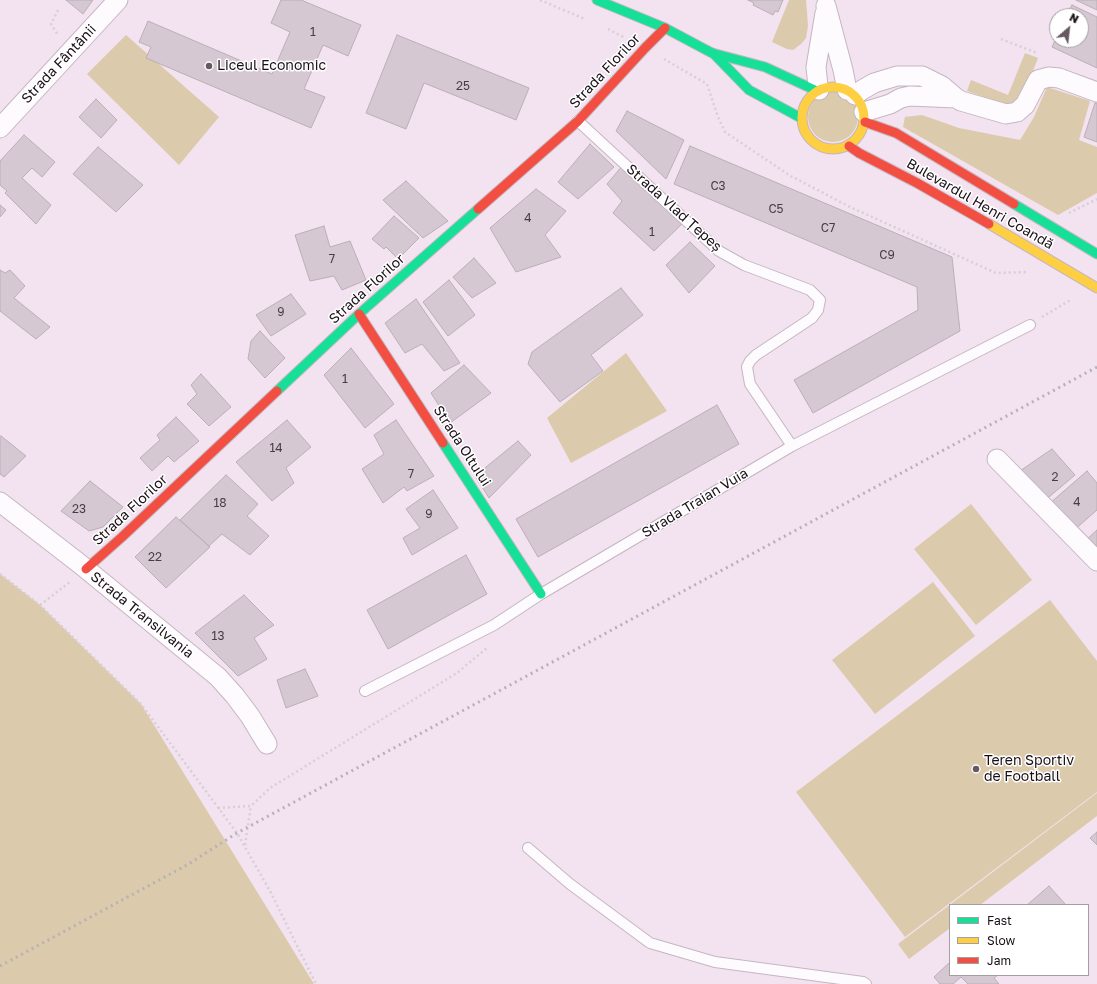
<!DOCTYPE html>
<html>
<head>
<meta charset="utf-8">
<style>
  body { margin:0 }
  #map { position:relative; width:1097px; height:984px; overflow:hidden; background:#f3e2ef; font-family:"Golos Text",sans-serif }
  canvas { display:block }
  .legend { position:absolute; left:949px; top:904px; width:140px; height:72px; box-sizing:border-box; background:#fff; border:1px solid #a39fa2; margin:0; padding:5px 7px; list-style:none; font-size:12px; color:#190f17 }
  .legend li { display:flex; align-items:center; gap:8px; height:20px }
  .legend b { width:20px; border:1px solid #a39fa2 }
  .north { position:absolute; left:1049px; top:8px; width:40px; height:40px; box-sizing:border-box; background:#fff; border:1px solid #a39fa2; border-radius:50%; rotate:28deg; font-size:11px; font-weight:700; line-height:16px; text-align:center; color:#190f17 }
  .north::after { content:''; display:block; margin:auto; width:14px; height:18px; background:#655963; clip-path:polygon(50% 0,100% 100%,50% 72%,0 100%) }
</style>
</head>
<body>
<div id="map">
<canvas width="1097" height="984"></canvas>
<ul class="legend">
<li><b style="height:5px;background:#16e098"></b>Fast</li>
<li><b style="height:5px;background:#ffcf43"></b>Slow</li>
<li><b style="height:5px;background:#f24e42"></b>Jam</li>
</ul>
<div class="north">N</div>
</div>
<script>
const g = document.querySelector('canvas').getContext('2d');
g.lineJoin = 'round';
function fill(path, color) { g.fillStyle = color; g.fill(path, 'evenodd'); }
const shape = rows => new Path2D(rows.map(r => 'M' + r).join(''));
function strokePath(path, color, width, dash) { g.strokeStyle = color; g.lineWidth = width; g.lineCap = dash ? 'butt' : 'round'; g.setLineDash(dash || []); g.stroke(path); }
function write(font, color, halo, rows, align = 'center') {
  g.font = font + ' "Golos Text",sans-serif'; g.lineWidth = 3; g.setLineDash([]); g.textBaseline = 'middle'; g.strokeStyle = halo; g.fillStyle = color; for (const [text, x, y, turn = 0] of rows) {
    g.save(); g.translate(x, y); g.rotate((+turn || 0) * Math.PI / 180); g.textAlign = isNaN(turn) ? turn : align; if (halo) g.strokeText(text, 0, 0); g.fillText(text, 0, 0); g.restore();
  }
}
fill(shape([
  [789,0,806,0,808,26,806,38,801,44,793,50,787,49,772,42],
  [126,35,219,117,179,165,87,74],
  [1025,53,1038,58,1022,99,1013,105,1006,105,967,91,971,80,1008,95],
  [1047,87,1090,101,1079,140,1097,147,1097,193,1058,215,903,127,905,117,922,115,959,128,1020,140,1034,117],
  '808 117a25 25 0 1 1 50 0a25 25 0 1 1-50 0Z',
  [626,353,667,411,571,463,547,418],
  [971,504,1032,580,976,625,914,549],
  [0,574,40,605,141,704,314,984,0,984],
  [933,582,975,636,875,714,832,660],
  [1050,600,1097,661,1097,792,905,937,796,792],
  [1097,793,1097,816,980,905,950,905,950,928,909,959,898,944]
]), '#dbcaab');
const building = shape([
  [66,0,93,0,83,14,66,0],
  [281,0,301,0,361,25,348,56,323,45,304,89,325,97,311,128,146,58,151,47,139,42,148,21,272,74,290,32,271,23,281,0],
  [748,0,783,0,778,12,775,11,773,15,753,5,754,3,748,0],
  [1076,0,1097,0,1097,10,1076,0],
  [1072,5,1097,17,1097,68,1052,47,1057,36,1057,40,1081,40,1081,16,1066,16,1072,5],
  [397,35,529,88,516,120,424,83,406,129,366,113,397,35],
  [96,99,117,120,101,138,79,117,96,99],
  [1095,103,1097,103,1097,142,1084,137,1095,103],
  [627,111,684,140,666,179,616,131,627,111],
  [24,135,55,162,42,177,32,168,22,178,51,205,36,224,5,193,7,191,0,185,0,161,24,135],
  [590,144,614,167,578,199,558,182,590,144],
  [690,146,952,257,960,331,813,413,794,380,918,310,917,287,674,184,690,146],
  [98,147,143,185,116,212,73,174,98,147],
  [623,165,684,222,654,251,613,213,622,201,607,184,623,165],
  [406,181,448,221,423,238,383,200,406,181],
  [536,189,566,211,545,235,561,257,516,272,490,228,536,189],
  [0,205,6,210,0,217,0,205],
  [394,216,419,238,398,259,386,247,384,249,372,239,394,216],
  [324,226,330,247,350,241,366,280,342,290,334,276,310,281,295,235,324,226],
  [690,242,715,266,689,293,666,265,690,242],
  [474,258,496,283,472,298,453,277,474,258],
  [0,270,5,273,10,270,25,286,14,298,50,327,36,339,0,311,0,270],
  [449,280,475,315,448,336,423,302,449,280],
  [621,288,643,315,591,355,603,371,560,402,528,364,532,352,621,288],
  [291,294,306,314,271,336,256,315,291,294],
  [416,299,460,363,444,371,422,344,405,353,385,323,416,299],
  [260,331,285,358,265,378,248,359,251,341,260,331],
  [351,348,394,404,365,428,324,375,351,348],
  [464,365,491,393,450,423,431,393,464,365],
  [201,374,231,407,209,426,187,404,197,394,191,385,201,374],
  [717,405,739,444,538,557,516,519,717,405],
  [176,417,199,441,174,462,168,456,152,471,140,458,160,440,157,435,176,417],
  [287,420,311,447,286,468,294,483,272,501,236,462,287,420],
  [396,420,434,476,407,491,404,487,383,503,362,469,384,454,374,435,396,420],
  [1,436,26,456,4,477,0,474,0,438,1,436],
  [518,441,531,455,489,498,475,476,518,441],
  [1052,449,1075,475,1043,502,1017,473,1052,449],
  [1087,471,1097,483,1097,510,1073,531,1049,504,1087,471],
  [226,475,258,504,247,516,269,536,250,555,222,534,209,546,180,520,226,475],
  [90,481,123,507,103,527,89,531,61,511,90,481],
  [433,490,458,528,412,555,403,538,420,528,406,509,433,490],
  [176,517,210,547,166,588,135,557,176,517],
  [1097,530,1097,555,1085,541,1097,530],
  [466,555,487,594,388,649,367,610,466,555],
  [244,595,274,625,254,638,267,659,238,676,195,633,244,595],
  [305,669,318,696,286,708,277,680,305,669],
  [1097,832,1097,845,1090,838,1097,832],
  [1049,886,1066,905,1027,905,1049,886],
  [950,962,950,975,998,975,994,978,999,984,968,984,961,977,953,984,940,984,934,977,950,962]
]);
fill(building, '#d5c8d2');
strokePath(building, '#baaeb7', 1);
const lane = shape([
  [578,121,719,251,744,265,810,290,820,300,818,310,812,318,756,355,750,361,747,367,750,384,792,446],
  [365,691,494,625,541,594,792,446,1030,325],
  [528,848,570,884,650,943,715,962,863,982,866,984]
]);
const street = shape([
  [826,6,843,70,847,90],
  [819,90,818,86,816,67,825,13],
  [855,95,862,90,874,83,897,76,922,76,942,86,956,98,961,101,1006,114,1017,112,1025,105,1038,80,1049,77,1059,78,1097,92],
  [864,112,890,104,901,98,910,96,956,98],
  [0,128,118,0],
  [997,459,1097,561],
  [0,502,80,564,218,677,235,696,250,716,267,744]
]);
const fast = shape([
  [597,0,665,28,712,53,765,67,817,91],
  [713,53,749,90,801,118],
  [1014,204,1097,254],
  [277,391,359,314,478,209],
  [443,443,541,594]
]);
const slow = shape([
  '802 118a31 31 0 1 1 62 0a31 31 0 1 1-62 0Z',
  [989,224,1097,288]
]);
const jam = shape([
  [865,122,896,133,1014,204],
  [849,146,859,153,917,183,989,224],
  [478,209,578,121,645,48,665,28],
  [359,314,443,443],
  [86,569,122,537,277,391]
]);
strokePath(lane, '#c4b7c1', 12);
strokePath(street, '#c4b7c1', 21);
strokePath(fast, '#c4b7c1', 11);
strokePath(slow, '#c4b7c1', 11);
strokePath(jam, '#c4b7c1', 11);
strokePath(shape([
  [540,0,585,19],
  [58,10,51,24,58,35],
  [608,29,625,38],
  [1001,39,1037,53],
  [664,59,707,84,718,117,725,132,789,175,850,207,996,273,1028,272],
  [1069,213,1097,199],
  [1042,317,1072,299],
  [0,574,40,605,141,704,237,833,270,891,316,984],
  [40,605,70,582],
  [218,808,251,806,270,788,457,673,488,647],
  [245,845,251,806]
]), '#d5d0d4', 2.5, [2, 3]);
strokePath(lane, '#fdfbfd', 10);
strokePath(street, '#fdfbfd', 19);
strokePath(fast, '#16e098', 9);
strokePath(slow, '#ffcf43', 9);
strokePath(jam, '#f24e42', 9);
strokePath(shape([
  [0,966,187,865,237,833,1097,367]
]), '#b6b2b5', 3, [2, 4]);
for (const [x, y, r, color] of [
  [209,66,4,"#655963"],
  [976,769,4,"#655963"]
]) { const dot = new Path2D(); dot.arc(x, y, r, 0, 2 * Math.PI); g.fillStyle = color; g.fill(dot); strokePath(dot, '#fff', 1.5); }
write('12px', '#483d46', null, [
  ["1",313,32],
  ["25",463,86],
  ["C3",718,186],
  ["C5",776,209],
  ["4",528,218],
  ["C7",828,228],
  ["1",652,232],
  ["C9",887,255],
  ["7",332,259],
  ["9",281,312],
  ["1",345,379],
  ["14",276,448],
  ["7",411,474],
  ["2",1055,477],
  ["4",1077,502],
  ["18",220,503],
  ["23",79,509],
  ["9",429,514],
  ["22",155,557],
  ["13",218,636]
]);
write('14px', '#190f17', '#fff', [
  ["Strada Fântânii",59,64,-47],
  ["Strada Florilor",605,71,-47],
  ["Bulevardul Henri Coandă",980,204,30],
  ["Strada Vlad Țepeș",674,208,42],
  ["Strada Florilor",367,289,-42],
  ["Strada Oltului",462,446,57],
  ["Strada Traian Vuia",695,503,-31],
  ["Strada Florilor",130,510,-43],
  ["Strada Transilvania",142,615,39]
]);
write('14px', '#190f17', '#fff', [
  ["Liceul Economic",217,66],
  ["Teren Sportiv",984,761],
  ["de Football",984,777]
], 'left');
</script>
</body>
</html>
